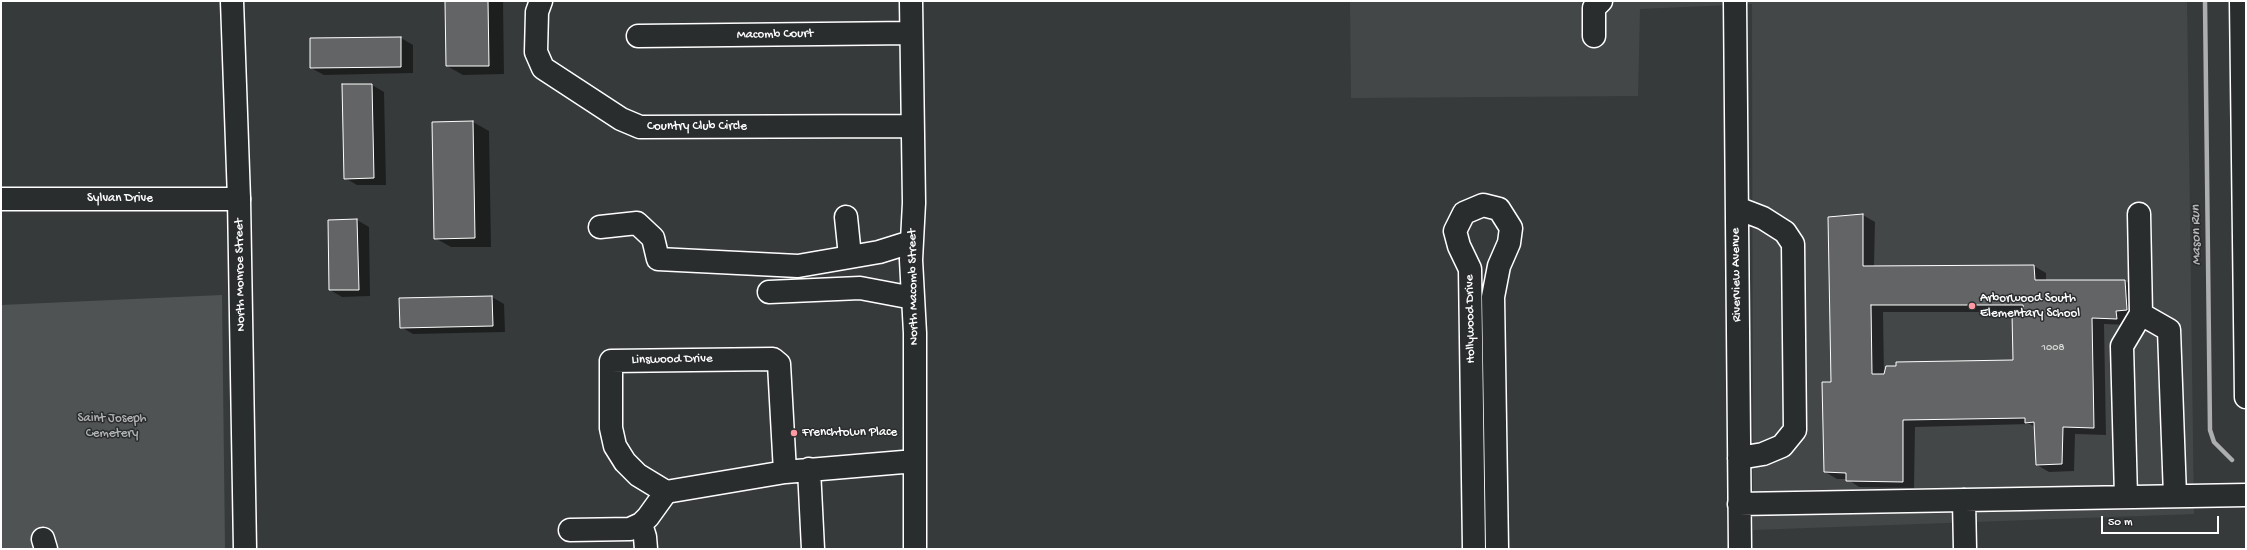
<!DOCTYPE html>
<html>
<head>
<meta charset="utf-8">
<style>
  body { margin:0 }
  #map { position:relative; width:2247px; height:550px; overflow:hidden; background:#373a3b; font-family:"Gochi Hand",sans-serif }
  canvas { display:block }
  .frame { position:absolute; inset:0; border:2px solid #fff; pointer-events:none }
  .scale { position:absolute; left:2101px; top:516px; width:118px; height:18px; box-sizing:border-box; border:2px solid #fff; border-top:0; padding-left:5px; font-size:12px; line-height:14px; white-space:nowrap; color:#fff; -webkit-text-stroke:3px #2a2d2e; paint-order:stroke }
</style>
</head>
<body>
<div id="map">
<canvas width="2247" height="550"></canvas>
<div class="frame"></div>
<div class="scale">50 m</div>
</div>
<script>
const g = document.querySelector('canvas').getContext('2d');
g.lineJoin = 'round';
function fill(path, color) { g.fillStyle = color; g.fill(path, 'evenodd'); }
const shape = rows => new Path2D(rows.map(r => 'M' + r).join(''));
function strokePath(path, color, width, dash) { g.strokeStyle = color; g.lineWidth = width; g.lineCap = dash ? 'butt' : 'round'; g.setLineDash(dash || []); g.stroke(path); }
function write(font, color, halo, rows, align = 'center') {
  g.font = font + ' "Gochi Hand",sans-serif'; g.lineWidth = 3; g.setLineDash([]); g.textBaseline = 'middle'; g.strokeStyle = halo; g.fillStyle = color; for (const [text, x, y, turn = 0] of rows) {
    g.save(); g.translate(x, y); g.rotate((+turn || 0) * Math.PI / 180); g.textAlign = isNaN(turn) ? turn : align; if (halo) g.strokeText(text, 0, 0); g.fillText(text, 0, 0); g.restore();
  }
}
fill(shape([
  [1350,1,2187,1,2194,514,1753,530,1752,4,1640,9,1638,96,1351,98]
]), '#444748');
fill(shape([
  [222,295,225,549,1,549,1,305]
]), '#505354');
fill(shape([
  [446,1,503,1,504,74,463,75,447,66],
  [401,38,413,45,413,73,324,75,311,68],
  [372,85,384,92,386,185,357,185,345,178],
  [473,122,489,131,491,247,451,247,435,238],
  [1863,215,1875,222,1874,266,2034,266,2046,273,2046,281,2125,281,2137,288,2129,325,2104,324,2106,435,2075,434,2074,471,2049,472,2037,465,2035,427,2030,424,1915,427,1914,488,1859,487,1847,479,1837,479,1825,472,1832,383],
  [1883,312,2025,312,2025,315,2014,361,1884,375],
  [357,220,369,227,370,296,342,297,330,290],
  [492,297,504,304,505,332,413,334,401,327]
]), '#0007');
strokePath(shape([
  [2205,1,2210,430,2214,442,2232,460]
]), '#adaeaf', 4.5);
const building = shape([
  [445,1,488,1,489,66,446,66,445,1],
  [401,37,401,67,310,68,310,38,401,37],
  [342,84,372,84,374,178,344,179,342,84],
  [473,121,475,238,434,239,432,122,473,121],
  [1863,214,1863,266,2034,265,2035,280,2125,280,2127,310,2116,311,2117,319,2092,318,2094,428,2063,427,2062,464,2036,465,2034,422,2025,423,2025,418,1903,420,1903,482,1846,481,1846,473,1824,472,1822,382,1831,382,1828,217,1863,214],
  [1871,305,2023,305,2024,314,2012,314,2013,360,1896,362,1896,366,1886,366,1884,374,1872,374,1871,305],
  [357,219,359,290,329,290,328,220,357,219],
  [492,296,493,326,400,328,399,298,492,296]
]);
fill(building, '#636465');
strokePath(building, '#fff', 1);
const minor = shape([
  [541,1,537,12,536,52,543,68,621,119,640,127,911,126],
  [911,1,914,203,911,260,915,333,915,549],
  [1735,1,1740,549],
  [2241,1,2246,397],
  [638,36,911,33],
  [1594,36,1594,8,1601,1],
  [1,199,239,199],
  [1737,208,1763,218,1785,232,1793,244,1795,430,1782,446,1763,454,1739,458],
  [846,217,850,256],
  [600,227,637,223,653,238,658,259,798,266,879,252,911,242],
  [769,292,860,288,913,298],
  [2141,314,2169,330,2175,496],
  [809,469,813,549],
  [785,472,779,364,773,359,611,361,611,428,615,446,625,462,638,475,666,492,785,472,915,461],
  [2126,497,2122,346,2141,314,2139,214],
  [1964,500,1965,549],
  [1739,504,2246,495],
  [641,524,645,537,646,549],
  [570,530,630,529,641,524,648,517,666,492],
  [43,539,46,549],
  [1474,549,1470,269,1459,246,1455,231,1464,213,1483,205,1499,209,1511,228,1509,243,1499,266,1493,297,1497,549]
]);
const major = shape([
  [232,1,239,199,245,549]
]);
strokePath(minor, '#fff', 25);
strokePath(major, '#fff', 25);
strokePath(minor, '#2a2d2e', 22);
strokePath(major, '#2a2d2e', 22);
for (const [x, y, r, color] of [
  [1972,306,4,"#ff9aa2"],
  [794,433,4,"#ff9aa2"]
]) { const dot = new Path2D(); dot.arc(x, y, r, 0, 2 * Math.PI); g.fillStyle = color; g.fill(dot); strokePath(dot, '#2a2d2e', 1.5); }
write('11px', '#d8d8d8', null, [
  ["1008",2053,348]
]);
write('13px', '#fff', '#2a2d2e', [
  ["Macomb Court",775,35,-1],
  ["Country Club Circle",697,127],
  ["Sylvan Drive",120,199],
  ["North Monroe Street",241,275,-91],
  ["Riverview Avenue",1737,275,-91],
  ["North Macomb Street",914,287,-91],
  ["Hollywood Drive",1471,319,-91],
  ["Linswood Drive",672,360,-1]
]);
write('13px', '#fff', '#2a2d2e', [
  ["Arborwood South",1980,299],
  ["Elementary School",1980,314],
  ["Frenchtown Place",802,433]
], 'left');
write('13px', '#b0b2b2', '#2a2d2e', [
  ["Saint Joseph",112,419],
  ["Cemetery",112,434]
]);
write('italic 14px', '#b4b5b5', '#2a2d2e', [
  ["Mason Run",2197,235,-91]
]);
</script>
</body>
</html>
